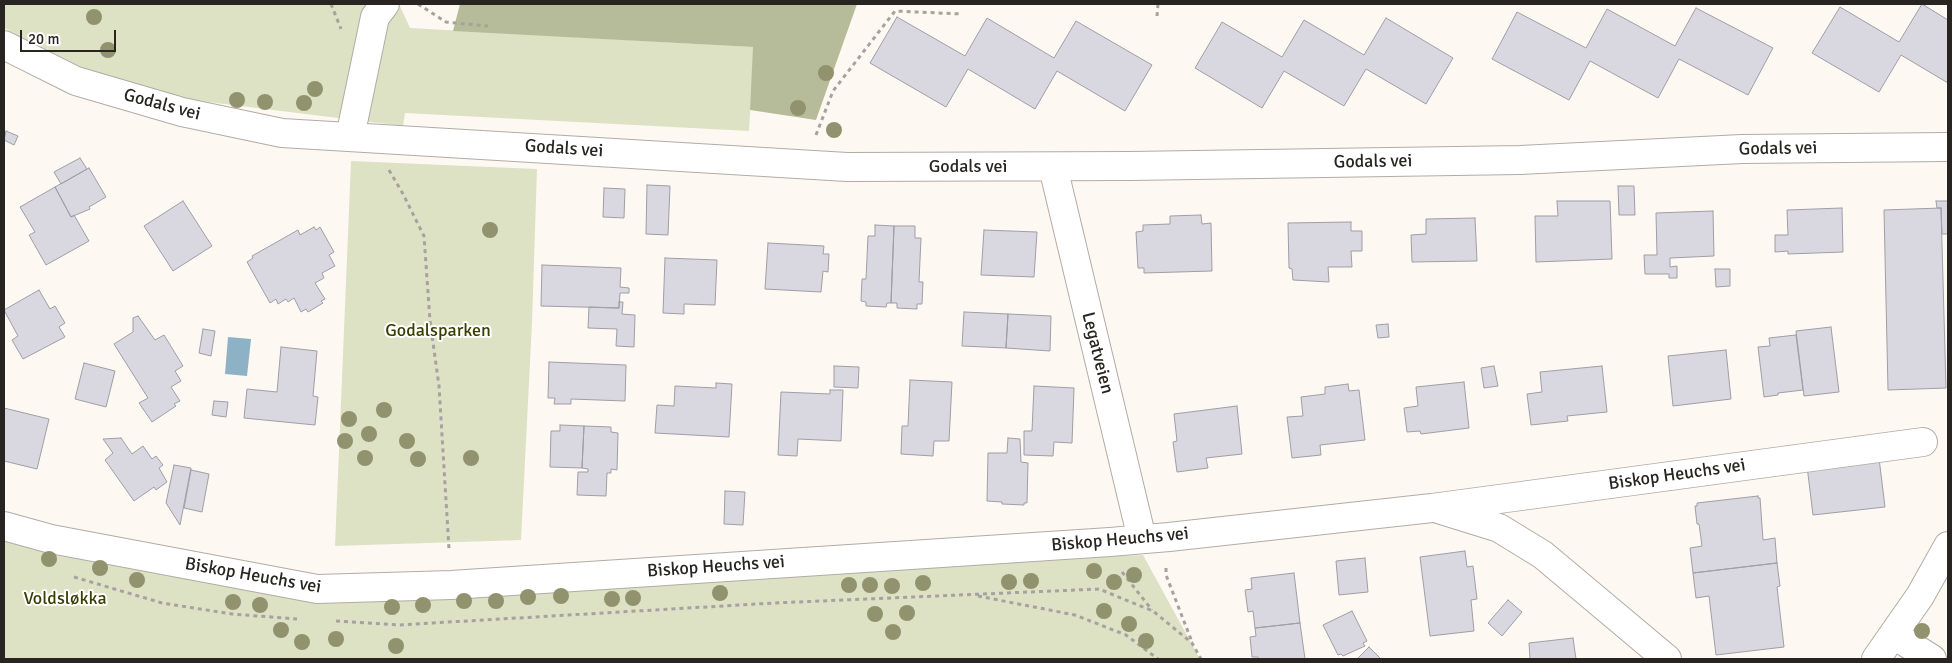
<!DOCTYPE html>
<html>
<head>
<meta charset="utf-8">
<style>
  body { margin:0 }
  #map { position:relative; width:1952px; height:663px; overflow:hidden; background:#fef8f3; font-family:Signika,sans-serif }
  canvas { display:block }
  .frame { position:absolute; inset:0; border:5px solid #272422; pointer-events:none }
  .scale { position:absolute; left:20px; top:30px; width:96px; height:22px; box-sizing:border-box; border:2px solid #272422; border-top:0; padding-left:6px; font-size:15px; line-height:18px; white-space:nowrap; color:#272422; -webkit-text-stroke:4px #fff; paint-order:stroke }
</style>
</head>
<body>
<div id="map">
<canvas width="1952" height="663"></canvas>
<div class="frame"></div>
<div class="scale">20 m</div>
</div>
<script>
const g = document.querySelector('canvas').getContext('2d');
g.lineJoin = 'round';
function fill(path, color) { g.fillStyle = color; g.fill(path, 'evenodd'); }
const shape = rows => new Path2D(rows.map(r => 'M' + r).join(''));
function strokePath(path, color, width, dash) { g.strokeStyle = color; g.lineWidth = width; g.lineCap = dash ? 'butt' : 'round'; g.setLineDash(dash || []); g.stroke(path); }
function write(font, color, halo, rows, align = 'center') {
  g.font = font + ' Signika,sans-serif'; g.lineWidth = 4; g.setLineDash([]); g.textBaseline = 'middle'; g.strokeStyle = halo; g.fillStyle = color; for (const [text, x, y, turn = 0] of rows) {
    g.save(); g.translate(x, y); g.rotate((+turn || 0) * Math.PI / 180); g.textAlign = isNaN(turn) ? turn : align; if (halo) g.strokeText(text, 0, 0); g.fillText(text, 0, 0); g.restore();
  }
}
fill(shape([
  [4,4,399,4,410,28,754,47,749,131,405,113,403,126,192,100,92,72,4,28],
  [351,161,537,169,532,323,521,540,335,546],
  [4,527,320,585,1143,555,1200,659,4,659]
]), '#dde2c5');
fill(shape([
  [460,4,857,4,816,120,750,110,753,47,453,31]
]), '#b6bc99');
fill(shape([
  [228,337,251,339,247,376,225,374]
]), '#8db1c5');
const building = shape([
  [1922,4,1948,20,1948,83,1901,55,1879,92,1812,53,1840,7,1899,42,1922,4],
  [1696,8,1773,48,1748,95,1679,59,1658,98,1590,61,1569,100,1492,59,1517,12,1586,48,1607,9,1675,46,1696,8],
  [897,17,965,56,987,18,1054,58,1076,21,1152,65,1125,111,1057,71,1035,109,968,69,946,107,870,63,897,17],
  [1386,18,1453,58,1426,104,1366,69,1344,106,1284,71,1262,108,1195,68,1222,22,1282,57,1304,20,1364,55,1386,18],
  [6,131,18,136,14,145,4,140,6,131],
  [80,158,87,169,61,184,54,172,80,158],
  [89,168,106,197,89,207,90,209,71,217,55,187,89,168],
  [647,185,670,186,668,235,646,234,647,185],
  [1618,186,1634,186,1635,215,1619,215,1618,186],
  [55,187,71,217,74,215,89,241,46,265,29,235,35,232,20,207,55,187],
  [604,188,625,189,624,218,603,217,604,188],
  [183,201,212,246,173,271,144,226,183,201],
  [1557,201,1610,201,1612,259,1536,262,1535,216,1558,216,1557,201],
  [1936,201,1948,201,1948,234,1942,234,1941,208,1937,208,1936,201],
  [1842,208,1843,252,1788,254,1788,251,1775,252,1775,235,1788,235,1787,210,1842,208],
  [1941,208,1946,388,1888,390,1884,210,1941,208],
  [1713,211,1714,256,1670,258,1670,267,1677,266,1677,278,1669,278,1669,274,1645,274,1644,255,1657,255,1656,213,1713,211],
  [1201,215,1202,224,1211,223,1212,271,1144,273,1144,268,1138,268,1136,232,1143,231,1143,225,1170,224,1170,216,1201,215],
  [1475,218,1477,261,1412,262,1411,235,1426,234,1426,219,1475,218],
  [1351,222,1351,231,1362,231,1362,251,1351,251,1352,267,1328,267,1329,282,1293,280,1292,269,1289,268,1288,223,1351,222],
  [875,225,894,226,891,303,887,303,886,307,866,306,866,302,861,301,862,279,866,279,868,236,875,236,875,225],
  [894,226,915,226,915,238,921,238,919,282,923,282,922,304,917,304,917,309,897,308,897,303,891,303,894,226],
  [314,227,316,230,320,227,334,252,329,255,335,266,322,273,324,278,315,283,325,299,321,301,323,303,308,312,306,309,301,312,294,298,288,302,286,299,278,304,276,299,270,303,247,262,253,258,252,256,298,230,300,235,314,227],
  [984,230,1037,232,1034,277,981,275,984,230],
  [768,243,824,246,823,254,829,254,828,272,823,271,821,292,765,289,768,243],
  [665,258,717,260,715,305,684,304,684,314,663,313,665,258],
  [542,265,621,268,620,287,629,288,629,293,620,293,619,308,541,306,542,265],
  [1715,269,1730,269,1730,286,1716,287,1715,269],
  [39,290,50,309,55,306,65,323,59,327,65,337,23,359,12,340,18,336,4,310,39,290],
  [619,302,623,302,622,314,635,315,634,347,616,346,617,329,588,328,589,307,619,308,619,302],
  [964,312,1008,314,1006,348,962,346,964,312],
  [1008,314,1051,316,1050,351,1006,348,1008,314],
  [138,316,155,340,164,335,183,366,175,371,181,381,171,387,180,401,174,404,176,406,152,422,139,403,148,398,114,344,133,332,133,318,138,316],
  [1388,324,1389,337,1378,338,1376,325,1388,324],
  [1831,327,1839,392,1804,396,1796,331,1831,327],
  [203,329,215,331,211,356,199,353,203,329],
  [1796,335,1803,390,1778,393,1778,395,1764,397,1758,347,1770,346,1769,338,1796,335],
  [281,347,317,351,313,396,318,397,315,425,244,418,247,389,277,392,281,347],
  [1726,350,1731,399,1673,406,1668,356,1726,350],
  [549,362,626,365,625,401,571,399,571,404,554,404,555,398,548,398,549,362],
  [84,363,115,371,106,407,75,399,84,363],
  [834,366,859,367,858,388,834,387,834,366],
  [1494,366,1498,386,1484,388,1481,368,1494,366],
  [1602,366,1607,412,1567,416,1568,421,1531,425,1527,394,1542,392,1540,372,1602,366],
  [910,380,952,382,949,441,934,441,933,456,901,454,902,426,908,426,910,380],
  [1464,382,1469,428,1421,434,1420,431,1407,432,1404,408,1418,406,1416,387,1464,382],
  [716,383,732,384,729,437,655,433,657,405,674,406,675,386,716,388,716,383],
  [1348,384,1349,391,1359,390,1365,440,1320,445,1321,455,1292,458,1287,417,1303,416,1301,397,1325,394,1325,387,1348,384],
  [1034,386,1074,388,1072,443,1054,442,1053,456,1024,455,1024,431,1032,431,1034,386],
  [830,390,843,390,841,441,798,439,797,456,778,455,781,392,830,394,830,390],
  [214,401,228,402,226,417,212,415,214,401],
  [1237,406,1242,454,1206,458,1208,468,1177,472,1173,442,1177,441,1174,414,1237,406],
  [4,408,49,419,37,469,4,461,4,408],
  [560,425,584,426,582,468,550,467,551,431,560,431,560,425],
  [584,426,611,427,611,432,618,433,617,470,611,469,611,473,607,473,606,496,577,495,578,472,588,472,588,469,582,468,584,426],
  [121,438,132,454,143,446,152,459,156,456,163,465,159,468,167,482,156,490,154,487,134,501,105,460,113,453,103,439,121,438],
  [1008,438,1020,439,1021,462,1028,463,1027,503,1024,503,1024,505,1002,504,1002,502,987,501,988,453,1007,453,1008,438],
  [1879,458,1885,507,1813,515,1807,466,1879,458],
  [174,465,191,468,180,525,166,503,174,465],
  [191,470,209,474,202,512,184,508,191,470],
  [725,491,745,492,743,525,724,524,725,491],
  [1758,496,1758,498,1760,498,1763,540,1775,538,1777,563,1693,573,1690,548,1702,546,1699,524,1697,524,1695,506,1697,506,1697,503,1758,496],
  [1465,551,1467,567,1473,566,1477,599,1471,600,1474,631,1430,636,1420,557,1465,551],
  [1365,558,1368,592,1339,595,1336,561,1365,558],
  [1777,563,1780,586,1777,587,1784,647,1716,655,1709,596,1696,598,1693,573,1777,563],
  [1294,573,1300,623,1255,628,1253,611,1248,612,1245,590,1252,589,1251,578,1294,573],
  [1508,600,1522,612,1502,636,1488,623,1508,600],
  [1352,611,1367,641,1363,643,1365,646,1343,656,1341,654,1338,655,1323,625,1352,611],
  [1300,623,1305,659,1259,659,1258,657,1252,657,1250,637,1256,636,1255,628,1300,623],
  [1573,638,1576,659,1530,659,1529,643,1573,638],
  [1369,647,1381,659,1357,659,1369,647]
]);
fill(building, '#d9d7df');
strokePath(building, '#9f9da5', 1);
const minor = shape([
  [4,45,76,81,182,112,282,133,847,167,1130,166,1520,160,1742,149,1948,147],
  [350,137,375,17,385,4],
  [1053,167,1142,539],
  [1441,510,1499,528,1543,555,1667,659],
  [4,526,51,539,317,589,451,585,1110,542,1169,537,1432,508,1923,442],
  [1894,635,1932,659]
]);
const major = shape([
  [1876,659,1920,596,1948,546]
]);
strokePath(minor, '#b2aba6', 30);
strokePath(major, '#b2aba6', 30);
strokePath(shape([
  [331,4,341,29],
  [418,4,446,22,488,26],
  [1157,16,1158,4],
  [816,135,833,91,895,11,962,14],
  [389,170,403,194,424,236,430,321,439,386,449,549],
  [1166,568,1166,575,1192,642],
  [1122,572,1152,610],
  [74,577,162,603,232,614,297,619],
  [978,596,1075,615,1126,635,1158,659],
  [336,621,398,625,774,603,1099,589,1153,611,1192,643,1201,659]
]), '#a7a29f', 3, [4, 4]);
strokePath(minor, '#fff', 28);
strokePath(major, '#fff', 28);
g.fillStyle = '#91926e';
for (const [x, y] of [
  [94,17],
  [108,50],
  [826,73],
  [315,89],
  [237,100],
  [265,102],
  [304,103],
  [798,108],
  [834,130],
  [490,230],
  [384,410],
  [349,419],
  [369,434],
  [345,441],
  [407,441],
  [365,458],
  [471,458],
  [418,459],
  [49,559],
  [100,568],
  [1094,571],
  [1134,575],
  [137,580],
  [1031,581],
  [1009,582],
  [1114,582],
  [923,583],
  [849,585],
  [870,585],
  [892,586],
  [720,593],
  [561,596],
  [528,597],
  [633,598],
  [612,599],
  [464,601],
  [496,601],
  [233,602],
  [260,605],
  [423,605],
  [392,607],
  [1104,611],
  [907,613],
  [875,614],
  [1129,624],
  [281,630],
  [1922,631],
  [893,632],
  [336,639],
  [1146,641],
  [302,642],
  [396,646]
]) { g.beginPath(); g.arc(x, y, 8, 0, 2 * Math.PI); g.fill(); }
write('18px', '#272422', '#fff', [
  ["Godals vei",162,105,15],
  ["Godals vei",564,149,4],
  ["Godals vei",1778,149,-1],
  ["Godals vei",1373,162,-1],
  ["Godals vei",968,167],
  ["Legatveien",1097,353,76],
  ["Biskop Heuchs vei",1677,475,-8],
  ["Biskop Heuchs vei",1120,540,-5],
  ["Biskop Heuchs vei",716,567,-4],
  ["Biskop Heuchs vei",253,576,10]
]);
write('18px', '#383e01', '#fff', [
  ["Godalsparken",438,331],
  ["Voldsløkka",65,599]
]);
</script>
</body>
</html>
